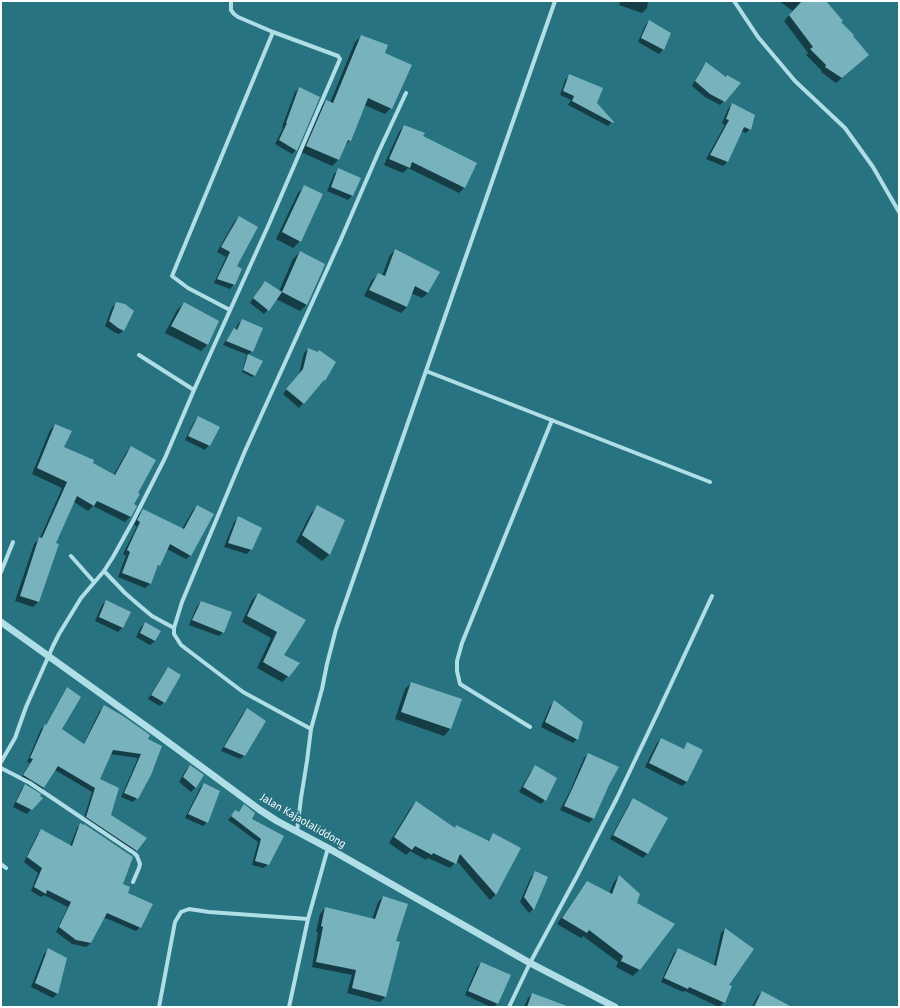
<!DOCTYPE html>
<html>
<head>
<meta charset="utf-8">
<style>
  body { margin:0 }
  #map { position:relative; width:900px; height:1008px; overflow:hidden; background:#287381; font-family:"PT Sans",sans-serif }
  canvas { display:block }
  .frame { position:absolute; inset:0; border:2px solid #fff; pointer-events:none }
</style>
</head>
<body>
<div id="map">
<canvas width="900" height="1008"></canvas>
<div class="frame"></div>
</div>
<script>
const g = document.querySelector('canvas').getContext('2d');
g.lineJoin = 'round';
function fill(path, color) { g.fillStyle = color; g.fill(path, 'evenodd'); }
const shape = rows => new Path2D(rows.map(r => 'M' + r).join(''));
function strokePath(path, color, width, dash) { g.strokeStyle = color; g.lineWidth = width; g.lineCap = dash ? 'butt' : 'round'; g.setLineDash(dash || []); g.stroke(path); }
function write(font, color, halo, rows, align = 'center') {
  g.font = font + ' "PT Sans",sans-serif'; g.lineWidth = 4; g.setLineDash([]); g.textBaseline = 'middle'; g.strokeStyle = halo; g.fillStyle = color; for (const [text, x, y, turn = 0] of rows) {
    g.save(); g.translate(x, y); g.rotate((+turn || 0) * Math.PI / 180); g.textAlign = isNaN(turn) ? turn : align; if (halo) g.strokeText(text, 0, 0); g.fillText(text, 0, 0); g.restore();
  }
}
fill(shape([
  [617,1,648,1,647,8,642,13,619,5,620,2],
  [779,1,825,1,851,36,863,60,836,83,821,72,822,71,806,55,808,53,784,21,793,11],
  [649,21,670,33,663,50,659,54,638,42,645,26],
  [361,36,384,53,391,108,385,114,364,105,350,140,345,146,339,159,332,166,301,152,320,107,326,101,330,103,355,42],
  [706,63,724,101,720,105,705,97,692,86,702,68],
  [569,76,596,103,612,122,608,126,568,105,571,100,560,95,565,80],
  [299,88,296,150,292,154,275,144,283,128,282,127,295,92],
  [732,104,750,129,746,133,741,131,727,162,723,166,706,159,725,125,722,123,728,109],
  [404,126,464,188,459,193,408,168,403,173,384,165,399,132],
  [339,170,360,179,352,196,348,200,327,191,334,174],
  [305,186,300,241,293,248,276,239,298,193],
  [239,217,234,284,230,289,214,283,226,257,217,252,234,222],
  [395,250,428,293,422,298,411,293,407,307,401,313,364,296,372,280,378,275,382,276,390,255],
  [300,252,319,276,306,305,300,311,276,299,264,314,250,303,261,286,265,282,279,291,293,259],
  [117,303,124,330,119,334,114,332,105,326,112,307],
  [184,303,218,321,207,345,201,351,165,333,177,310],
  [242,320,252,351,248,355,254,375,252,377,242,372,246,357,248,355,223,345,230,334,235,330,238,324],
  [308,349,324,380,320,384,299,408,283,394,299,374,304,353],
  [198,417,209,445,205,450,185,440,194,422],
  [55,425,63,448,113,476,126,453,131,447,133,505,136,506,130,517,125,522,93,506,88,511,74,502,55,544,38,602,33,607,15,601,34,544,40,538,62,488,32,474,50,430],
  [197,506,191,555,186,559,167,549,159,565,155,570,150,584,145,588,118,577,126,556,123,554,137,526,134,525,139,514,143,510,182,529,193,510],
  [318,506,344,521,329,555,322,561,296,542,311,513],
  [238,518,251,549,247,554,224,547,234,522],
  [258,594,305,621,282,656,288,676,282,682,257,668,271,638,242,622,252,600],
  [107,601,130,612,122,628,118,632,95,621,102,605],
  [201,602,223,632,219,636,189,625,197,606],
  [146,623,160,631,155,641,150,645,136,637,141,627],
  [168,668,164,702,160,706,148,699,164,673],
  [411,683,460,700,450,729,444,736,395,719,405,689],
  [67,688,60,730,83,745,99,712,103,708,149,735,137,798,133,802,121,797,138,758,110,754,99,780,110,816,146,838,133,855,83,821,92,792,55,770,44,788,40,792,20,779,30,763,27,762,41,729,45,726,64,692],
  [555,702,577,739,573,743,541,727,550,706],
  [247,709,245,755,240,759,221,751,243,713],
  [661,739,682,750,688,744,687,782,682,786,645,767,657,743],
  [588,754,608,785,593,819,589,823,560,810,570,791,584,758],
  [190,766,202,775,195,788,191,792,179,782,186,770],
  [536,766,545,800,541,804,519,792,531,771],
  [204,784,207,822,203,826,185,818,200,788],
  [25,785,31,809,27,814,13,807,21,790],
  [634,800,667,818,647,854,643,858,610,839,629,804],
  [416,802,454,829,456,827,487,841,493,835,518,852,495,895,490,900,456,860,455,863,450,868,428,858,426,860,410,851,406,855,389,843,411,807],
  [244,806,250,819,283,837,268,864,264,868,252,865,258,842,228,820,235,811,238,813],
  [81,824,122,884,126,893,140,927,136,931,103,917,91,943,86,947,72,944,56,932,68,907,44,895,41,897,31,891,38,873,24,862,37,835,41,831,70,846,77,828],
  [536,872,547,877,533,909,529,913,520,902,531,877],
  [619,876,636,904,673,925,639,970,633,976,616,967,618,962,583,936,581,938,557,924,582,888,587,883,609,894,614,882],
  [383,897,395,942,385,997,380,1002,347,993,352,975,312,967,318,932,316,932,320,914,325,908,372,920,378,902],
  [725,929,753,949,728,985,724,1002,719,1007,685,991,683,992,661,982,674,953,678,949,714,965,721,933],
  [49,950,57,994,53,998,31,987,44,954],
  [481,963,497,1004,494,1007,491,1007,465,995,477,967],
  [762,992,788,1007,752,1007,757,997],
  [532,994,568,1007,524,1007,528,998]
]), '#0007');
fill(shape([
  [802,1,826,1,843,21,841,22,854,35,853,36,869,55,842,78,825,67,826,65,810,49,813,47,789,15],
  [649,20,671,33,664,50,641,38],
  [361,35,388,45,385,53,412,65,392,109,368,98,351,141,348,140,339,160,306,146,326,100,333,103],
  [706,62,726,77,727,75,741,83,725,102,710,94,695,81],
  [569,74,603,88,597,103,614,122,613,123,572,101,574,96,563,91],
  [299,87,320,97,297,151,279,140,287,123,286,123],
  [732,103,755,115,751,130,744,127,728,162,710,155,729,120,726,119],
  [404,125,425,133,423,136,477,163,465,188,412,162,410,168,389,159],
  [338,168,361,178,353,196,331,187],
  [304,185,323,194,301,242,282,232],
  [239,216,258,227,237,266,242,269,235,285,217,279,230,252,221,247],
  [395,249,440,272,428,293,415,286,407,307,369,290,378,273,385,276],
  [300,251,325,264,320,276,307,305,282,292],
  [265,281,282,292,269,311,253,298],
  [116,302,125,304,134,311,124,331,118,328,109,321],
  [184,302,219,321,208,345,171,326],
  [242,319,263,328,253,352,226,341,234,328,237,330],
  [308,348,318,352,319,350,336,362,325,381,324,380,304,404,286,389,303,369],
  [248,354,263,361,255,376,243,370],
  [198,416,220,427,210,446,188,436],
  [55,424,72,431,64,447,94,460,93,463,115,475,131,446,156,460,138,493,140,494,134,504,137,506,131,517,97,501,94,506,77,496,56,543,59,544,39,602,20,596,39,537,42,538,67,482,37,468],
  [197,505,214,514,191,556,170,544,160,566,158,565,151,584,122,573,130,552,127,550,140,522,137,520,143,509,184,529],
  [317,505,345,520,330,555,302,535],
  [238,516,262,528,252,550,228,543],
  [258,593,306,620,284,655,300,663,289,677,263,662,277,632,247,616],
  [106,600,131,612,123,628,99,617],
  [201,601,232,612,224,633,192,620],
  [145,622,161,631,155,641,140,633],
  [168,667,181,675,165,703,151,695],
  [411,682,462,699,451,729,401,712],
  [67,687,81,697,62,729,84,744,104,705,123,716,150,735,148,739,162,746,151,775,138,799,124,793,141,754,113,750,100,779,119,788,111,815,147,838,137,851,86,817,95,788,58,766,44,788,23,775,33,759,30,758,45,724,46,725],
  [554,700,583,722,578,740,545,722],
  [247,708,266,721,245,756,224,747],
  [661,738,684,749,687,742,703,750,687,782,649,763],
  [588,753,619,767,609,785,594,819,564,806,573,787],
  [190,765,204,775,196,788,183,777],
  [535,765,557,778,546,801,523,787],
  [204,783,220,791,208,823,188,814],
  [25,784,41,794,40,796,43,798,32,810,16,802],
  [633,798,668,818,648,854,613,835],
  [416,801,455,828,456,825,489,841,493,833,521,848,496,895,460,854,456,864,433,853,432,855,415,846,412,850,394,837],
  [244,804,255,813,252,819,284,836,269,865,255,861,261,839,231,816,235,810,239,812],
  [80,823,84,825,84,824,133,857,123,884,130,887,128,893,153,904,141,928,107,913,91,943,76,940,59,927,71,902,47,890,46,894,34,887,42,868,27,857,41,829,72,846],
  [535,871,548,877,534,910,524,897],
  [619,875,640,894,637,903,675,924,640,970,621,961,623,956,589,930,587,933,562,918,587,881,612,894],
  [383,896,408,904,396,941,400,942,386,997,352,988,356,970,316,962,323,927,321,926,325,907,375,919],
  [725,928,754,949,729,985,732,986,725,1003,689,987,688,989,664,978,678,948,716,966],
  [48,948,67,958,58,994,35,983],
  [481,962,511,975,498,1004,468,991],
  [762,991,792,1007,754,1007],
  [532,993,567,1006,567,1007,527,1007]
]), '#78b2bc');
strokePath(shape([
  [734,1,758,37,795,81,845,128,873,167,899,212],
  [230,310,188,288,172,276,273,32],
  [139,355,194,390],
  [426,371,710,482],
  [71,556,94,582],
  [104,571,125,593,140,606,152,616,174,628],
  [1,572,13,542],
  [530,727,460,684,457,671,457,661,462,643,552,420],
  [311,729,243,692,181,645,174,634,174,628,182,602,245,451,341,239,379,151,406,93],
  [1,762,15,738,26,707,53,646,59,634,81,598,104,571,113,557,133,521,165,458,194,390,269,224,340,59,338,56,273,32,238,17,234,14,231,10,231,1],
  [1,768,30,783,134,853,137,856,140,864,139,868,133,882],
  [297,831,301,798,307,761,311,729,322,689,327,664,336,629,555,1],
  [1,864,6,868],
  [159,1007,175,922,181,912,189,909,209,912,308,919],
  [289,1007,308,919,328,848],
  [509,1007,530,963,577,876,617,798,658,712,712,596]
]), '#b0dee6', 4);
strokePath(shape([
  [1,622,157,734,260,810,277,821,328,848,530,963,615,1007]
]), '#b0dee6', 7);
write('11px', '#fff', '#287381', [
  ["Jalan Kajaolaliddong",303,821,30]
]);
</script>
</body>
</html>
